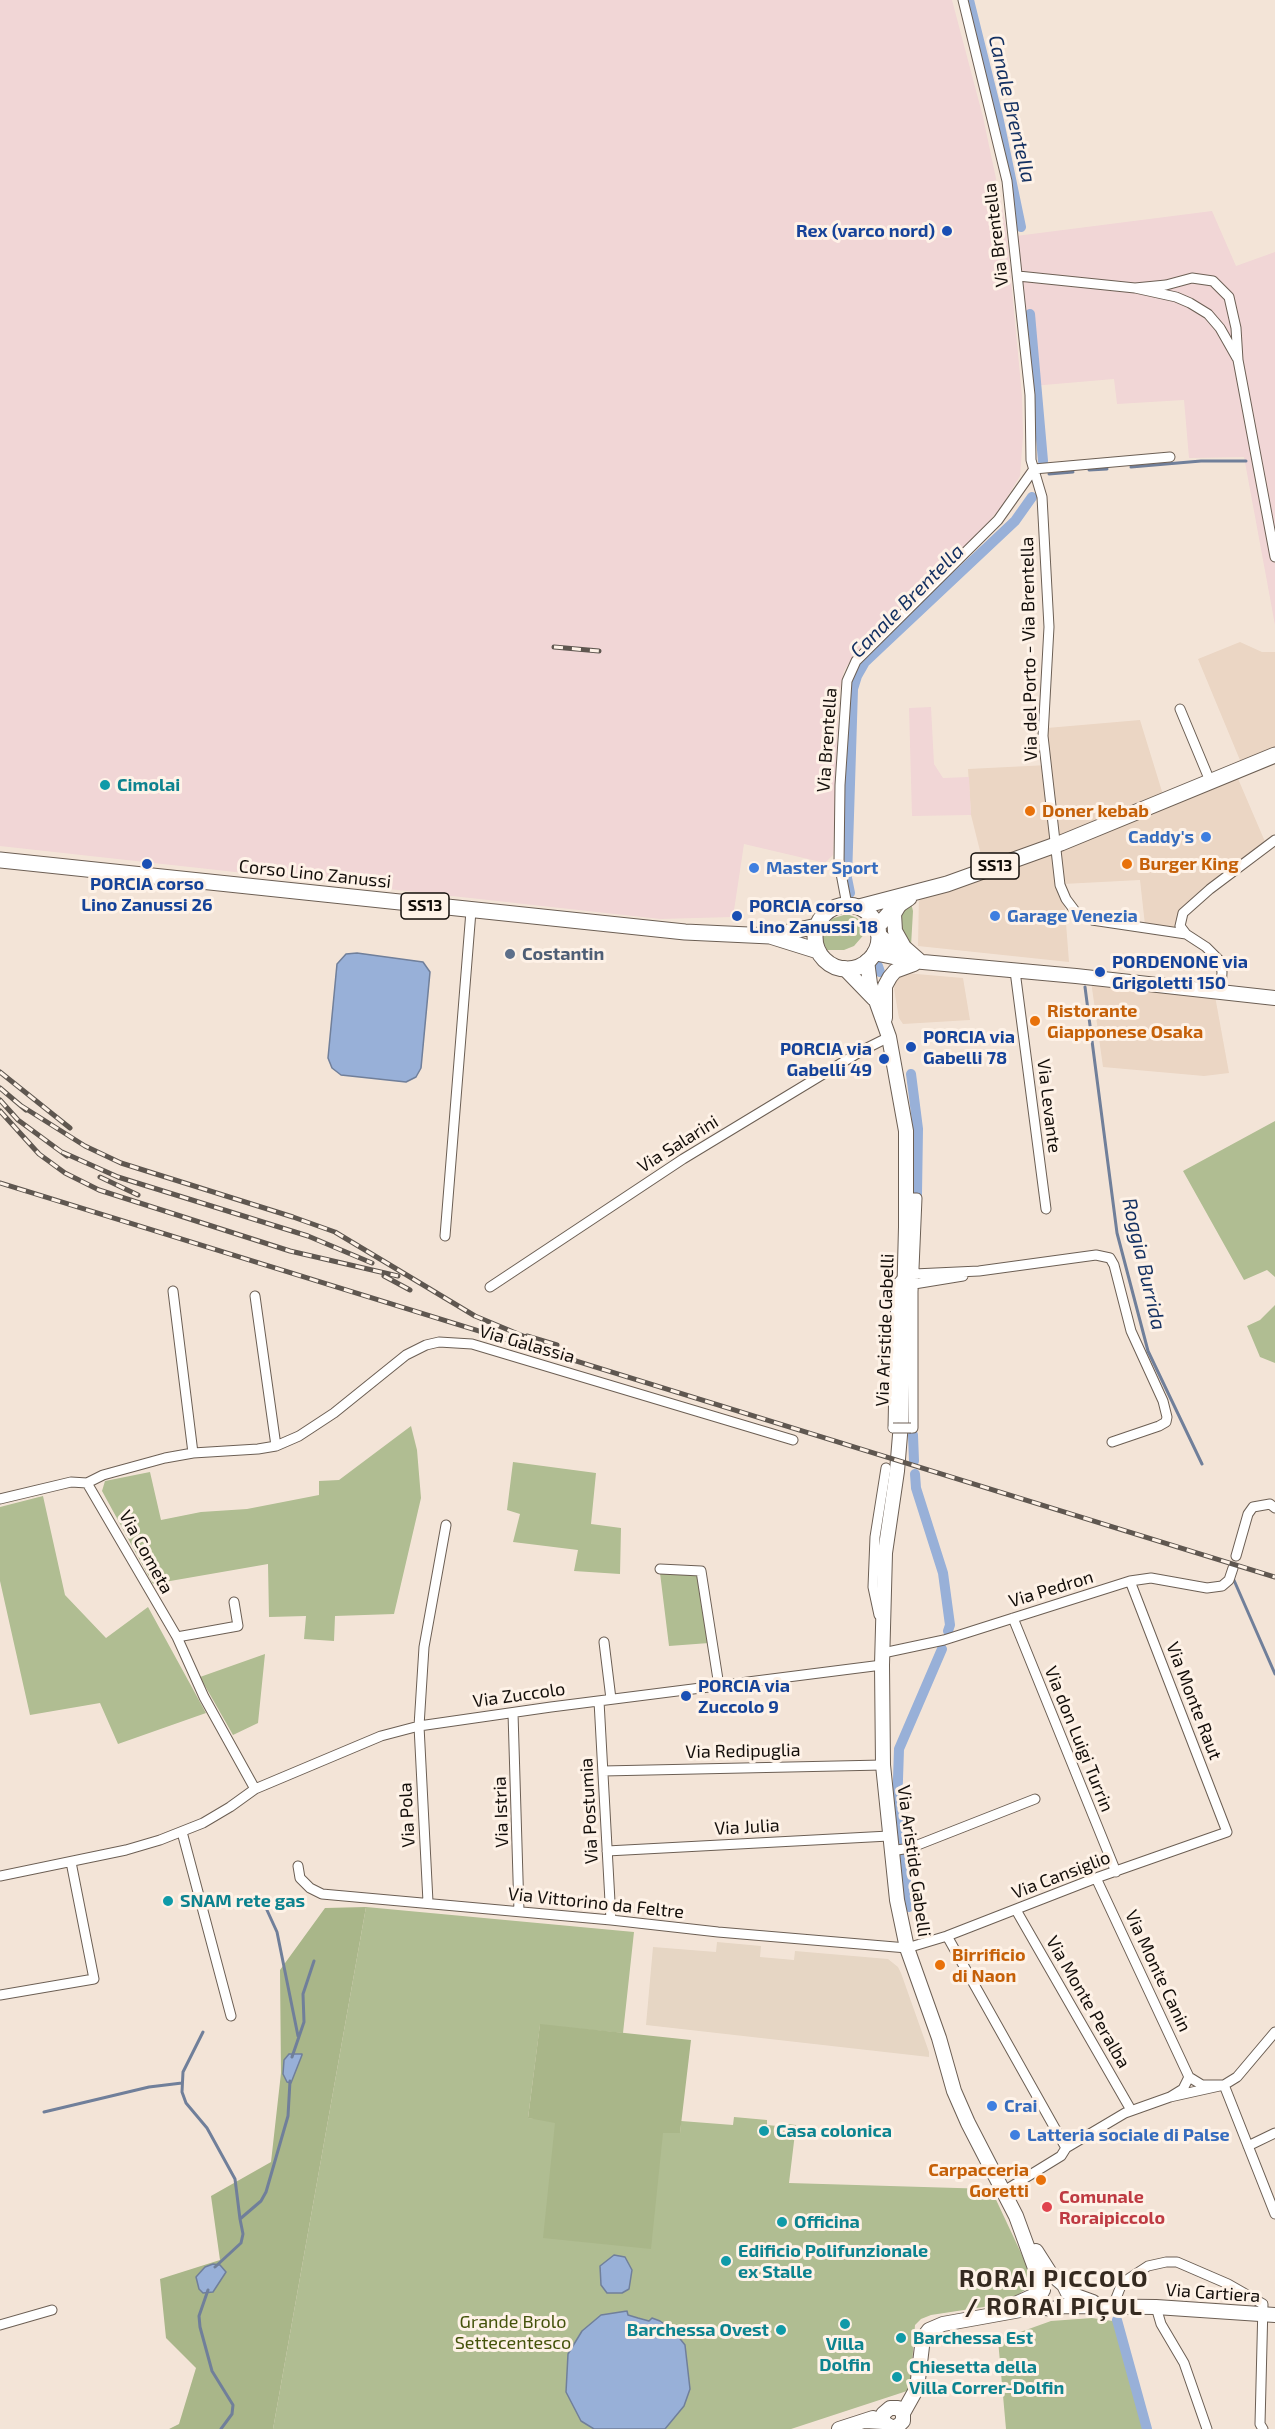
<!DOCTYPE html>
<html>
<head>
<meta charset="utf-8">
<style>
  body { margin:0 }
  canvas { display:block; background:#f3e4d7 }
</style>
</head>
<body>
<canvas width="1275" height="2429"></canvas>
<script>
const g = document.querySelector('canvas').getContext('2d');
g.lineJoin = 'round';
function fill(path, color) { g.fillStyle = color; g.fill(path, 'evenodd'); }
const shape = rows => new Path2D(rows.map(r => 'M' + r).join(''));
function strokePath(path, color, width, dash) { g.strokeStyle = color; g.lineWidth = width; g.lineCap = dash ? 'butt' : 'round'; g.setLineDash(dash || []); g.stroke(path); }
function write(font, color, halo, rows, align = 'center') {
  g.font = font + ' "Exo 2",sans-serif'; g.lineWidth = 6; g.setLineDash([]); g.textBaseline = 'middle'; g.strokeStyle = halo; g.fillStyle = color; for (const [text, x, y, turn = 0] of rows) {
    g.save(); g.translate(x, y); g.rotate((+turn || 0) * Math.PI / 180); g.textAlign = isNaN(turn) ? turn : align; if (halo) g.strokeText(text, 0, 0); g.fillText(text, 0, 0); g.restore();
  }
}
fill(shape([
  [1240,642,1262,652,1275,652,1275,752,1242,765,1198,659],
  [1140,720,1164,798,984,867,971,815,968,769,1048,765,1047,728],
  [1236,774,1266,844,1195,899,1179,930,1145,925,1140,880,1063,884,1069,962,918,946,919,894],
  [905,973,963,978,970,1020,903,1024,899,1018,894,989,896,979],
  [1091,981,1215,996,1229,1073,1204,1076,1103,1067]
]), '#ebd6c4');
fill(shape([
  [0,0,952,0,983,117,1006,226,1022,396,1023,436,1020,476,1002,506,976,536,855,653,844,671,839,694,833,855,825,863,744,844,733,917,660,919,0,846],
  [1212,211,1236,266,1275,252,1275,625,1244,457,1189,458,1184,400,1117,404,1114,379,1032,386,1016,236],
  [931,707,934,764,943,778,969,777,971,815,912,816,909,708]
]), '#f1d6d6');
fill(shape([
  [717,1942,761,1946,760,1957,783,1959,794,1960,795,1951,888,1959,898,1967,901,1973,929,2052,929,2057,646,2025,653,1947,716,1952]
]), '#e6d6c4');
fill(shape([
  [911,903,913,911,911,946,900,932,901,914],
  [847,914,857,918,864,925,867,931,854,946,844,950,827,950,822,940,827,923,834,918],
  [1275,1121,1275,1277,1267,1270,1244,1280,1183,1171],
  [1275,1305,1275,1363,1260,1357,1247,1326,1260,1320],
  [411,1426,417,1450,421,1498,394,1614,335,1616,334,1641,304,1639,306,1616,269,1617,268,1564,153,1584,102,1491,105,1481,150,1472,161,1520,201,1512,247,1509,319,1495,319,1481,339,1480],
  [513,1462,596,1473,591,1524,621,1528,620,1574,574,1571,578,1550,513,1542,520,1514,507,1510],
  [43,1496,65,1595,106,1638,148,1607,206,1713,118,1744,100,1703,30,1715,0,1581,0,1507],
  [660,1573,699,1574,709,1643,669,1646],
  [265,1654,258,1723,233,1735,200,1677],
  [366,1907,634,1932,623,2033,540,2025,528,2118,680,2133,681,2121,733,2125,734,2117,767,2120,767,2125,787,2127,788,2124,796,2125,789,2183,991,2189,1029,2270,1031,2286,1019,2294,990,2306,931,2315,921,2319,915,2325,910,2390,791,2429,273,2429],
  [1092,2318,1113,2321,1143,2429,1006,2429,998,2340,1051,2321]
]), '#b0bd92');
fill(shape([
  [366,1907,273,2429,169,2429,179,2424,196,2368,166,2338,160,2279,220,2260,211,2196,271,2162,281,2073,280,1970,325,1908],
  [540,2024,691,2040,680,2133,663,2133,651,2249,543,2238,555,2123,528,2118]
]), '#a9b689');
const water = shape([
  [357,953,423,962,430,972,421,1068,416,1077,406,1082,341,1075,332,1068,328,1058,337,964,346,954,357,953],
  [289,2054,302,2054,302,2055,291,2083,287,2082,283,2074,284,2060,289,2054],
  [614,2255,625,2257,632,2270,629,2289,622,2293,607,2293,601,2285,600,2266,614,2255],
  [213,2264,220,2265,226,2272,213,2292,203,2293,199,2289,196,2277,205,2267,213,2264],
  [627,2311,628,2315,638,2318,649,2321,652,2318,660,2321,673,2330,685,2345,690,2389,684,2406,665,2429,594,2429,581,2421,566,2392,568,2354,582,2331,601,2315,627,2311]
]);
fill(water, '#98b0d8');
strokePath(water, '#707f9a', 1.5);
strokePath(shape([
  [1131,467,1201,461,1246,461],
  [1089,470,1107,469],
  [1049,474,1073,472],
  [1085,987,1117,1233,1148,1351,1202,1464],
  [1233,1578,1275,1674],
  [261,1897,277,1932,298,2036],
  [203,2032,183,2072,182,2092,186,2103,207,2128,235,2179,240,2219],
  [292,2057,304,2022,303,1994,314,1961],
  [44,2112,149,2087,182,2083],
  [215,2267,241,2243,243,2234,240,2219,261,2201,266,2192,288,2116,290,2081],
  [208,2290,199,2316,200,2327,212,2371,233,2405,232,2414,221,2429]
]), '#707f9a', 3);
strokePath(shape([
  [969,0,999,121,1021,227],
  [1030,314,1043,461],
  [850,893,847,878,853,689,857,676,865,662,883,645,1015,521,1032,497],
  [878,966,880,972],
  [911,1074,918,1129,917,1194],
  [913,1435,914,1461],
  [915,1474,916,1488,943,1573,950,1625,948,1631],
  [909,1907,897,1809,899,1749,942,1649],
  [1117,2320,1147,2429]
]), '#98b0d8', 10);
const minor = shape([
  [963,0,1007,181,1030,395,1031,460,1042,497,1049,627,1043,736,1060,885,1066,899,1075,911,1092,920,1186,934,1206,947,1220,961,1222,972,1221,992],
  [1018,276,1135,288,1176,297,1190,303,1208,314,1220,328,1237,358],
  [1135,288,1166,285,1192,278,1213,281,1229,297,1236,328,1238,360,1275,557],
  [1180,709,1210,781],
  [847,905,839,863,840,785,847,681,856,661,998,520,1034,469,1170,457],
  [1186,934,1180,926,1183,913,1210,889,1275,840],
  [1015,971,1046,1209],
  [907,1198,917,1198,913,1292,913,1428,911,1428],
  [445,1236,471,911],
  [914,1274,979,1271,1096,1255,1110,1258,1114,1265,1131,1331,1163,1401,1167,1417,1166,1422,1159,1426,1112,1442],
  [908,1285,963,1276],
  [490,1287,683,1159,863,1050,889,1037],
  [173,1291,193,1453],
  [255,1296,276,1446],
  [893,1428,896,1285,905,1275],
  [87,1483,177,1637,204,1697,255,1789],
  [0,1499,71,1482,87,1483,103,1475,165,1458,193,1453,258,1449,276,1446,299,1436,334,1413,406,1355,426,1345,439,1342,472,1344,793,1440],
  [1236,1556,1248,1514,1253,1507,1270,1504,1275,1508],
  [660,1569,701,1571,719,1686],
  [879,1615,873,1587,875,1537,886,1468],
  [1013,1618,1116,1872],
  [177,1637,238,1626,234,1602],
  [604,1642,611,1699],
  [883,1653,944,1640,1130,1581,1151,1578,1207,1588,1222,1586,1229,1580,1233,1568],
  [599,1701,611,1920],
  [513,1713,519,1911],
  [603,1771,883,1765],
  [182,1832,231,2016],
  [607,1851,889,1836],
  [891,1851,910,1848,1035,1799],
  [298,1866,300,1878,310,1888,322,1894,611,1920,718,1932,907,1948,947,1936,1096,1878,1227,1832,1130,1581],
  [0,1876,126,1850,160,1840,203,1823,230,1807,255,1789,381,1736,419,1726,551,1707,882,1665],
  [1096,1878,1189,2077,1202,2085,1224,2085,1170,2097],
  [428,1902,419,1726,424,1647,446,1525],
  [1016,1910,1131,2110],
  [947,1936,1066,2148],
  [0,1995,94,1979,71,1862],
  [1275,2032,1237,2077,1224,2085,1275,2214],
  [1248,2146,1275,2133],
  [1004,2191,1061,2156,1066,2148,1125,2113,1170,2097,1183,2089,1189,2077],
  [1113,2306,1122,2283,1148,2266,1166,2262,1177,2262,1228,2284,1263,2304,1260,2424,1263,2429],
  [1156,2307,1161,2324,1184,2363,1207,2429],
  [0,2325,52,2310]
]);
const secondary = shape([
  [900,904,894,914,895,931,904,947,921,962],
  [878,934,896,950,908,957],
  [874,953,912,961,1076,976,1275,998],
  [867,961,870,984,889,1037,906,1131,906,1227,901,1423,897,1471,885,1553,882,1665,883,1765,897,1900,907,1948,939,2038,954,2091,968,2123,1016,2216,1043,2290],
  [844,968,874,999],
  [885,1018,885,986,890,977,895,971,914,964],
  [1036,2251,1050,2273,1064,2285,1068,2293,1093,2302],
  [1011,2306,1042,2292],
  [865,2421,883,2422,893,2428,899,2425,903,2421,903,2413,917,2388,923,2338,929,2330,943,2324,1037,2307,1054,2309,1064,2306,1156,2307,1275,2315],
  [883,2422,883,2414,890,2408,898,2408,903,2413],
  [839,2429,873,2418]
]);
const primary = shape([
  [0,860,685,932,770,936,817,926],
  '815 937a32 32 0 1 1 64 0a32 32 0 1 1-64 0Z',
  [859,907,947,884,1061,843,1275,755],
  [877,927,894,908,909,898],
  [770,936,818,951]
]);
strokePath(minor, '#6c5f54', 11);
strokePath(secondary, '#6c5f54', 16);
strokePath(primary, '#6c5f54', 17);
strokePath(minor, '#fff', 9);
strokePath(secondary, '#fff', 14);
strokePath(primary, '#fff', 15);
const rail = shape([
  [554,647,599,651],
  [0,1072,70,1128],
  [0,1088,26,1110],
  [0,1100,18,1120,67,1156],
  [20,1105,85,1146,121,1163,293,1217,335,1232,475,1316,535,1341],
  [0,1111,39,1154,65,1173,99,1190,290,1251,398,1276],
  [62,1152,118,1177,308,1236,372,1263],
  [100,1177,138,1195],
  [0,1183,1275,1577],
  [384,1276,410,1290],
  [527,1336,557,1345]
]);
strokePath(rail, '#5f5750', 5);
strokePath(rail, '#fef2e7', 3, [9]);
const minorBridge = shape([
  [893,1428,911,1428]
]);
strokePath(minorBridge, '#6c5f54', 11, []);
strokePath(minorBridge, '#fff', 9);
for (const [x, y, r, color] of [
  [947,231,6,"#1a4fb4"],
  [105,785,6,"#0f9aa8"],
  [1030,811,6,"#e8710a"],
  [1206,837,6,"#3f7fe0"],
  [147,864,6,"#1a4fb4"],
  [1127,864,6,"#e8710a"],
  [754,868,6,"#3f7fe0"],
  [737,916,6,"#1a4fb4"],
  [995,916,6,"#3f7fe0"],
  [510,954,6,"#5c6f8a"],
  [1100,972,6,"#1a4fb4"],
  [1035,1021,6,"#e8710a"],
  [911,1047,6,"#1a4fb4"],
  [884,1059,6,"#1a4fb4"],
  [686,1696,6,"#1a4fb4"],
  [168,1901,6,"#0f9aa8"],
  [940,1965,6,"#e8710a"],
  [992,2106,6,"#3f7fe0"],
  [764,2131,6,"#0f9aa8"],
  [1015,2135,6,"#3f7fe0"],
  [1041,2180,6,"#e8710a"],
  [1047,2207,6,"#e0444e"],
  [782,2222,6,"#0f9aa8"],
  [726,2261,6,"#0f9aa8"],
  [845,2324,6,"#0f9aa8"],
  [781,2330,6,"#0f9aa8"],
  [901,2338,6,"#0f9aa8"],
  [897,2377,6,"#0f9aa8"]
]) { const dot = new Path2D(); dot.arc(x, y, r, 0, 2 * Math.PI); g.fillStyle = color; g.fill(dot); strokePath(dot, '#fef2e7', 2); }
for (const [x, y, w] of [
  [995,866,48],
  [425,906,48]
]) { const box = new Path2D(); box.roundRect(x - w / 2, y - 13, w, 26, 4.5); g.fillStyle = '#fef2e7'; g.fill(box); strokePath(box, '#130e0a', 1.5); }
write('bold 16px', '#130e0a', null, [
  ["SS13",995,866],
  ["SS13",425,906]
]);
write('bold 18px', '#164399', '#fef2e7', [
  ["Rex (varco nord)",935,231,"right"],
  ["PORCIA corso",147,884,"center"],
  ["Lino Zanussi 26",147,905,"center"],
  ["PORCIA corso",749,906],
  ["Lino Zanussi 18",749,927],
  ["PORDENONE via",1112,962],
  ["Grigoletti 150",1112,983],
  ["PORCIA via",923,1037],
  ["Gabelli 78",923,1058],
  ["PORCIA via",872,1049,"right"],
  ["Gabelli 49",872,1070,"right"],
  ["PORCIA via",698,1686],
  ["Zuccolo 9",698,1707]
], 'left');
write('18px', '#130e0a', '#fef2e7', [
  ["Via Brentella",996,235,-97],
  ["Via del Porto - Via Brentella",1029,649,-91],
  ["Via Brentella",827,740,-86],
  ["Corso Lino Zanussi",315,874,6],
  ["Via Levante",1049,1106,83],
  ["Via Salarini",678,1144,-32],
  ["Via Aristide Gabelli",885,1330,-88],
  ["Via Galassia",527,1344,16],
  ["Via Cometa",146,1552,61],
  ["Via Pedron",1051,1589,-17],
  ["Via Zuccolo",519,1695,-8],
  ["Via Monte Raut",1194,1701,69],
  ["Via don Luigi Turrin",1079,1739,68],
  ["Via Redipuglia",743,1751,-1],
  ["Via Postumia",589,1811,-93],
  ["Via Istria",501,1812,-92],
  ["Via Pola",407,1815,-93],
  ["Via Julia",747,1827,-3],
  ["Via Aristide Gabelli",914,1861,82],
  ["Via Cansiglio",1061,1875,-21],
  ["Via Vittorino da Feltre",596,1903,6],
  ["Via Monte Canin",1158,1971,65],
  ["Via Monte Peralba",1088,2002,60],
  ["Via Cartiera",1213,2293,4]
]);
write('bold 18px', '#0d838f', '#fef2e7', [
  ["Cimolai",117,785],
  ["SNAM rete gas",180,1901],
  ["Casa colonica",776,2131],
  ["Officina",794,2222],
  ["Edificio Polifunzionale",738,2251],
  ["ex Stalle",738,2272],
  ["Barchessa Ovest",769,2330,"right"],
  ["Barchessa Est",913,2338],
  ["Villa",845,2344,"center"],
  ["Dolfin",845,2365,"center"],
  ["Chiesetta della",909,2367],
  ["Villa Correr-Dolfin",909,2388]
], 'left');
write('bold 18px', '#c56008', '#fef2e7', [
  ["Doner kebab",1042,811],
  ["Burger King",1139,864],
  ["Ristorante",1047,1011],
  ["Giapponese Osaka",1047,1032],
  ["Birrificio",952,1955],
  ["di Naon",952,1976],
  ["Carpacceria",1029,2170,"right"],
  ["Goretti",1029,2191,"right"]
], 'left');
write('bold 18px', '#366cbe', '#fef2e7', [
  ["Caddy's",1194,837,"right"],
  ["Master Sport",766,868],
  ["Garage Venezia",1007,916],
  ["Crai",1004,2106],
  ["Latteria sociale di Palse",1027,2135]
], 'left');
write('bold 18px', '#4e5e75', '#fef2e7', [
  ["Costantin",522,954]
], 'left');
write('bold 18px', '#be3a42', '#fef2e7', [
  ["Comunale",1059,2197],
  ["Roraipiccolo",1059,2218]
], 'left');
write('18px', '#44530b', '#fef2e7', [
  ["Grande Brolo",513,2322],
  ["Settecentesco",513,2343]
]);
write('italic 20px', '#143162', '#fef2e7', [
  ["Canale Brentella",1012,109,77],
  ["Canale Brentella",907,601,-45],
  ["Roggia Burrida",1144,1264,77]
]);
g.letterSpacing = '1.5px';
write('bold 24px', '#352a20', '#fef2e7', [
  ["RORAI PICCOLO",1054,2279],
  ["/ RORAI PIÇUL",1054,2307]
]);
g.letterSpacing = '0px';
</script>
</body>
</html>
